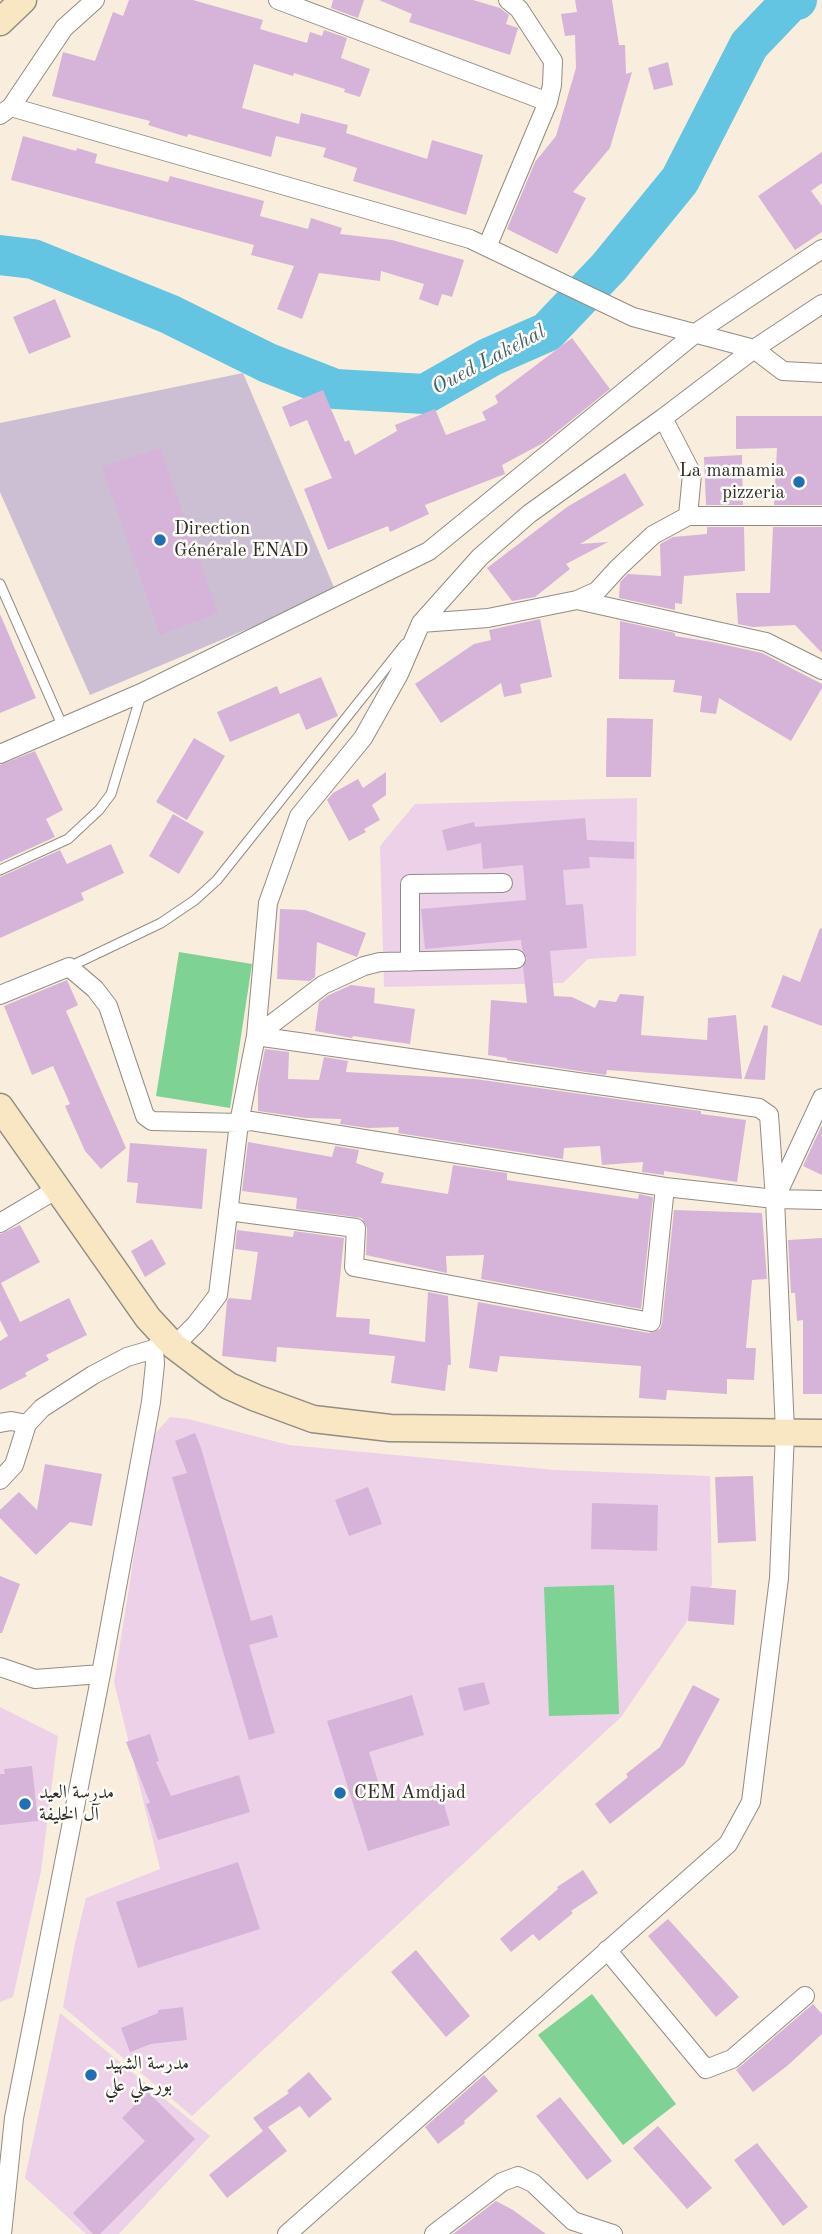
<!DOCTYPE html>
<html>
<head>
<meta charset="utf-8">
<style>
  body { margin:0 }
  canvas { display:block; background:#f9eddd }
</style>
</head>
<body>
<canvas width="822" height="2234"></canvas>
<script>
const g = document.querySelector('canvas').getContext('2d');
g.lineJoin = 'round';
function fill(path, color) { g.fillStyle = color; g.fill(path, 'evenodd'); }
const shape = rows => new Path2D(rows.map(r => 'M' + r).join(''));
function strokePath(path, color, width, dash) { g.strokeStyle = color; g.lineWidth = width; g.lineCap = dash ? 'butt' : 'round'; g.setLineDash(dash || []); g.stroke(path); }
function write(font, color, halo, rows, align = 'center') {
  g.font = font + ' "Old Standard TT",Amiri,serif'; g.lineWidth = 5; g.setLineDash([]); g.textBaseline = 'middle'; g.strokeStyle = halo; g.fillStyle = color; for (const [text, x, y, turn = 0] of rows) {
    g.save(); g.translate(x, y); g.rotate((+turn || 0) * Math.PI / 180); g.textAlign = isNaN(turn) ? turn : align; if (halo) g.strokeText(text, 0, 0); g.fillText(text, 0, 0); g.restore();
  }
}
fill(shape([
  [637,798,636,956,588,959,563,983,384,987,380,846,415,804],
  [170,1417,188,1419,289,1445,555,1470,710,1476,712,1585,621,1717,192,2116,63,2007,75,1943,86,1898,160,1869,114,1682,153,1436],
  [0,1707,58,1736,41,1871,13,1997,0,2002],
  [60,2013,210,2136,119,2234,86,2234,25,2178]
]), '#edd1e9');
fill(shape([
  [243,373,336,592,90,695,0,492,0,423]
]), '#ccbfd4');
fill(shape([
  [179,952,252,964,230,1108,156,1096],
  [614,1585,619,1714,549,1716,544,1587],
  [592,1994,676,2104,623,2145,538,2035]
]), '#7ed294');
strokePath(shape([
  [0,255,33,259,169,314,268,363,335,389,425,394,490,357,547,332,609,267,680,180,749,45,791,1,797,0]
]), '#63c5e1', 40);
fill(shape([
  [129,0,193,0,263,20,260,29,307,43,310,32,322,36,324,30,347,38,341,58,370,69,360,97,344,92,345,89,294,73,293,76,254,64,242,108,299,124,301,113,348,125,346,133,427,159,432,140,483,155,466,215,353,181,357,168,323,157,326,148,276,136,271,157,188,134,187,137,148,125,150,121,52,96,63,52,95,61,113,12,123,16],
  [333,0,364,0,358,18,331,8],
  [379,0,473,0,500,8,509,15,506,24,518,28,510,55,409,22,412,14],
  [575,0,612,0,619,45,625,45,626,74,632,72,610,148,573,192,586,198,557,254,507,229,535,162,556,136,576,68,575,35,565,36,561,14,577,12],
  [668,62,673,85,654,90,648,68],
  [23,136,76,151,77,148,97,154,95,163,168,182,170,176,264,201,260,216,308,229,311,218,342,228,340,234,392,240,464,260,452,297,442,294,438,306,419,299,424,284,381,271,380,281,319,273,302,319,277,309,294,266,251,255,254,245,11,180],
  [822,152,822,183,811,191,822,206,822,232,795,250,758,196],
  [55,299,71,337,29,354,13,317],
  [572,338,610,389,543,443,502,465,505,474,425,505,429,514,390,532,388,526,328,550,304,489,332,478,307,420,290,427,282,407,323,390,345,442,349,440,355,455,397,431,395,425,435,409,446,435,486,420,482,412,498,403,495,396],
  [736,416,822,416,822,505,774,505,777,448,736,449],
  [160,448,218,613,160,635,102,467],
  [742,455,743,505,706,505,704,457],
  [625,473,644,505,580,544,608,542,566,564,570,569,535,597,512,601,487,568,567,507],
  [707,527,744,527,745,571,684,576,682,604,675,603,675,610,619,598,620,582,628,574,661,576,660,544,673,537,707,534],
  [773,527,822,527,822,653,795,625,753,627,738,624,736,593,770,593],
  [0,614,36,698,0,713],
  [540,619,552,677,520,684,522,693,504,697,501,683,441,723,415,684,474,644,491,640,489,630],
  [620,621,675,633,675,636,712,642,762,653,822,684,822,688,791,741,719,698,716,714,700,712,702,696,673,692,675,680,619,679],
  [321,677,338,716,306,730,299,713,230,742,217,712,277,686,280,694],
  [607,718,653,719,651,777,606,777],
  [194,738,225,756,187,820,156,802],
  [35,751,63,810,46,819,55,837,0,862,0,765],
  [386,772,386,795,372,805,380,820,364,829,366,832,349,841,327,800,333,793,358,779,363,788],
  [173,814,204,832,179,874,149,856],
  [585,818,587,840,634,842,634,859,589,857,590,868,563,870,566,905,583,904,587,948,550,951,554,996,572,997,595,1008,599,1000,616,1002,620,994,644,996,641,1035,707,1040,708,1018,736,1015,742,1079,607,1070,606,1075,507,1060,507,1058,488,1055,491,1000,527,1003,523,967,527,958,522,949,521,940,425,949,421,909,526,900,523,865,483,869,481,843,447,851,442,830,474,822,475,827],
  [111,844,124,873,81,893,84,900,0,938,0,877,60,850,67,864],
  [280,909,305,910,366,933,357,957,317,942,315,977,310,981,277,979],
  [820,928,822,929,822,1026,771,1007,783,975,800,982],
  [67,980,78,1005,66,1011,126,1148,101,1169,85,1151,65,1106,70,1104,53,1066,32,1075,4,1006],
  [351,985,375,988,374,1003,415,1009,410,1044,353,1036,352,1038,315,1031,319,1002,329,995],
  [764,1025,768,1026,765,1080,744,1079],
  [265,1049,289,1052,288,1079,319,1080,324,1057,348,1061,346,1072,475,1079,701,1111,701,1114,746,1120,737,1182,664,1171,664,1175,642,1172,643,1162,602,1165,600,1146,564,1148,563,1159,398,1133,399,1127,368,1128,340,1124,341,1119,306,1118,258,1111,258,1084],
  [822,1125,822,1175,803,1166],
  [248,1142,332,1157,335,1146,359,1150,356,1163,384,1173,381,1183,448,1194,453,1165,507,1173,507,1180,638,1199,639,1194,653,1197,641,1309,481,1279,484,1255,446,1256,447,1273,366,1255,367,1228,362,1218,296,1209,297,1198,242,1191],
  [130,1143,207,1149,202,1209,136,1203,138,1183,127,1182],
  [674,1210,762,1213,767,1279,752,1280,746,1348,756,1348,754,1380,727,1379,727,1394,667,1390,666,1400,639,1398,641,1366,500,1356,497,1372,469,1368,478,1302,649,1333,660,1329,662,1323],
  [20,1225,40,1262,1,1283,20,1322,69,1298,87,1335,46,1355,49,1360,25,1373,27,1376,0,1390,0,1341,8,1336,0,1320,0,1234],
  [237,1230,293,1237,294,1231,344,1238,336,1317,370,1319,369,1334,425,1342,428,1292,448,1296,451,1365,448,1365,445,1391,391,1383,395,1356,277,1347,276,1362,222,1356,227,1301,229,1298,251,1300,258,1252,235,1249],
  [822,1238,822,1394,803,1394,803,1320,797,1321,795,1293,791,1293,788,1240],
  [152,1239,166,1264,145,1277,131,1251],
  [195,1433,201,1448,251,1621,272,1615,278,1637,249,1645,275,1733,249,1740,172,1477,187,1473,175,1441],
  [45,1464,102,1474,92,1526,70,1522,36,1555,0,1518,0,1510,19,1492,37,1510],
  [753,1476,756,1541,718,1543,715,1477],
  [368,1487,382,1524,349,1536,335,1500],
  [592,1503,658,1505,657,1551,591,1549],
  [0,1576,20,1584,2,1633,0,1633],
  [691,1586,736,1590,734,1625,688,1621],
  [484,1682,490,1704,464,1711,458,1688],
  [693,1685,720,1699,684,1765,610,1824,595,1804,628,1777,626,1774,660,1747],
  [412,1695,424,1735,369,1752,384,1801,438,1784,450,1825,368,1851,327,1721],
  [150,1734,159,1761,156,1762,171,1796,239,1775,250,1812,158,1840,146,1804,150,1803,126,1742],
  [32,1766,38,1821,0,1825,0,1774,5,1774,4,1769],
  [238,1862,260,1929,138,1968,116,1902],
  [583,1870,598,1893,571,1911,573,1913,539,1941,533,1934,511,1952,500,1939,558,1889,557,1887],
  [668,1919,739,1997,716,2017,648,1936],
  [416,1950,470,2016,446,2037,391,1972],
  [813,2004,822,2014,822,2034,787,2066,753,2092,736,2070],
  [183,2007,187,2040,151,2044,130,2052,121,2028,158,2013,158,2010],
  [309,2072,332,2099,309,2118,300,2106,268,2127,287,2151,227,2198,209,2175,263,2131,253,2118,289,2093,287,2091],
  [484,2075,498,2091,464,2121,465,2123,438,2144,425,2127],
  [143,2087,195,2139,100,2234,93,2234,73,2213,145,2141,122,2118,145,2095,147,2097],
  [560,2097,612,2161,587,2180,536,2116],
  [658,2126,712,2188,687,2209,633,2148],
  [757,2143,808,2207,783,2226,734,2160],
  [496,2201,513,2210,546,2234,453,2234]
]), '#d6b4d9');
const lane = shape([
  [0,584,63,727],
  [0,870,68,839,99,810,111,794,141,695],
  [69,967,161,923,195,900,217,880,405,644]
]);
const street = shape([
  [278,0,548,102],
  [11,107,64,28,95,0],
  [0,115,11,107,470,239,633,317,754,349,783,371,822,373],
  [487,247,548,102,552,85,553,61,519,9,508,0],
  [663,418,692,474,688,516],
  [577,600,597,591,618,568,653,535,688,516,822,516],
  [421,623,480,557,529,514,663,418,754,349,822,304],
  [0,754,141,693,429,551,697,332,822,249],
  [410,962,410,884,503,883],
  [0,995,69,967,95,989,108,1006,145,1116,152,1121,239,1123,251,1121,665,1187,775,1199,822,1098],
  [256,1036,759,1108,769,1115,775,1199,785,1432,779,1578,751,1802,728,1844,287,2234],
  [256,1036,323,985,364,966,380,962,516,959],
  [775,1199,822,1200],
  [228,1211,356,1228,354,1267,651,1322,665,1187],
  [0,1223,57,1189],
  [174,1346,196,1324,218,1295,239,1123,256,1036,268,903,299,816,363,738,399,674,421,623,488,618,577,600,766,642,822,670],
  [0,1423,11,1421,27,1424,42,1408,93,1375,127,1357,154,1349],
  [0,1480,14,1465,27,1424],
  [0,1667,35,1679,101,1674],
  [607,1950,706,2069,732,2059,805,1996],
  [2,2234,14,2118,101,1674,151,1402,155,1364,154,1349,166,1336],
  [434,2234,502,2182,518,2176,533,2183,573,2221,613,2234]
]);
const secondary = shape([
  [0,22,23,0],
  [0,1107,148,1318,174,1346,207,1371,229,1386,256,1398,313,1419,390,1428,822,1433]
]);
strokePath(lane, '#928c84', 11);
strokePath(street, '#928c84', 20);
strokePath(secondary, '#928c84', 29);
strokePath(lane, '#fff', 9);
strokePath(street, '#fff', 18);
strokePath(secondary, '#f9e7c3', 26);
for (const [x, y, r, color] of [
  [799,482,7,"#1f6fb2"],
  [160,540,7,"#1f6fb2"],
  [340,1793,7,"#1f6fb2"],
  [25,1804,7,"#1f6fb2"],
  [91,2075,7,"#1f6fb2"]
]) { const dot = new Path2D(); dot.arc(x, y, r, 0, 2 * Math.PI); g.fillStyle = color; g.fill(dot); strokePath(dot, '#fdfcf7', 2.5); }
write('19px', '#2b2b2b', '#fdfcf7', [
  ["La mamamia",785,471,"right"],
  ["pizzeria",785,493,"right"],
  ["Direction",174,529],
  ["Générale ENAD",174,551],
  ["مدرسة العيد",39,1793],
  ["آل الخليفة",39,1815],
  ["CEM Amdjad",354,1793],
  ["مدرسة الشهيد",105,2064],
  ["بورحلي علي",105,2086]
], 'left');
write('italic 21px', '#3f616b', '#fdfcf7', [
  ["Oued Lakehal",489,360,-28]
]);
</script>
</body>
</html>
